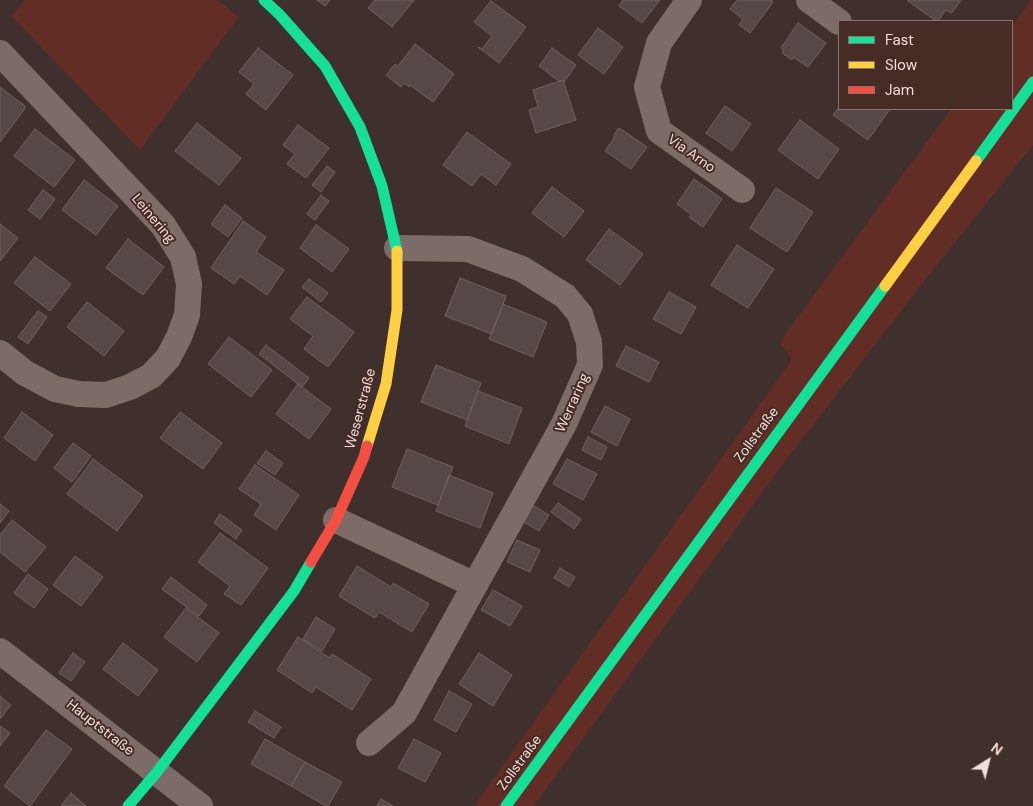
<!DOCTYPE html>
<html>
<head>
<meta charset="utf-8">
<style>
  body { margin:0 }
  #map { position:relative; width:1033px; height:806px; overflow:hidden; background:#3f302d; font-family:"DM Sans",sans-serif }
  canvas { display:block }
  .legend { position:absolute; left:838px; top:20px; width:175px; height:90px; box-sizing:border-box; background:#472b25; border:1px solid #8b736d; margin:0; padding:6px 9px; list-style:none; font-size:15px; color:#f2deda }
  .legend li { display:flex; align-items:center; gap:10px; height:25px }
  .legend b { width:25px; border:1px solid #8b736d }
  .north { position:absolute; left:963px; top:736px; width:50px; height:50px; -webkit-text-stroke:4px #472b25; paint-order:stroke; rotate:36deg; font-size:14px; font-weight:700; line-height:20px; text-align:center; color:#f2deda }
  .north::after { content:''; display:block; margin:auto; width:18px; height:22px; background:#f2deda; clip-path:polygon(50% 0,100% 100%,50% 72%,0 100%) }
</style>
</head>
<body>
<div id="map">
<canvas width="1033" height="806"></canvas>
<ul class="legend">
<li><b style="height:6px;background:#16e098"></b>Fast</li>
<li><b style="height:6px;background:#ffcf43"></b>Slow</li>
<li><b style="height:6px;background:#f24e42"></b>Jam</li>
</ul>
<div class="north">N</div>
</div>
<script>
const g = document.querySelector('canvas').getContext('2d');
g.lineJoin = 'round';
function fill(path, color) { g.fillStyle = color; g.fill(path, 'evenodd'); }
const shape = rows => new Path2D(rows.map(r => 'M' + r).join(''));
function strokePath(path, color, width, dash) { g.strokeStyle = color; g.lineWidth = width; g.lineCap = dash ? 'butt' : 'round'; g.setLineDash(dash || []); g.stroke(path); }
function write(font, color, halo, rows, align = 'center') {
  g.font = font + ' "DM Sans",sans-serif'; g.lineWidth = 4; g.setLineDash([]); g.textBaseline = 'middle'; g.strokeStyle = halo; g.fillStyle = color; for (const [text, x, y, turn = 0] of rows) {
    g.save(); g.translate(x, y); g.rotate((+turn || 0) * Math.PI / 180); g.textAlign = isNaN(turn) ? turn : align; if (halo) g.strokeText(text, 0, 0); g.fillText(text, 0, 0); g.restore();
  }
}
fill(shape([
  [25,0,218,0,239,17,140,150,11,16],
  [1031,0,1033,0,1033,145,918,289,783,464,534,806,474,806,792,359,780,344,785,334,951,109,1012,109,1012,26]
]), '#612d24');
const building = shape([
  [317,0,330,0,325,6,317,0],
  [375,0,414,0,392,27,368,8,375,0],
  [623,0,660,0,642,23,619,6,623,0],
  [737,0,771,0,773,2,750,33,739,25,743,19,730,9,737,0],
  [908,0,961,0,952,13,946,10,938,21,936,21,908,1,908,0],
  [491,1,526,27,499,63,478,47,482,49,492,36,474,22,491,1],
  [798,23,826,43,808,67,793,57,792,60,782,53,784,50,781,48,798,23],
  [598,28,623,47,604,74,578,55,598,28],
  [415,44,454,74,433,102,410,85,409,87,404,83,401,87,386,75,395,64,398,66,415,44],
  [258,48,293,75,266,110,246,94,254,84,239,72,258,48],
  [552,48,576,65,564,82,563,80,560,82,539,66,552,48],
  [563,80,576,120,536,133,529,110,538,107,533,90,563,80],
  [0,87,26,107,0,142,0,87],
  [725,106,751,124,732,151,706,133,725,106],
  [839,107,839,109,890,109,868,140,833,115,839,107],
  [800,120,839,149,818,179,778,150,800,120],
  [197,123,241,158,219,185,175,151,197,123],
  [298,125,329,148,306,178,287,164,295,154,283,145,298,125],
  [35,129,75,160,54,187,14,156,35,129],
  [618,129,621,129,647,147,631,169,605,151,614,138,614,135,618,129],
  [467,132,511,164,496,185,481,174,472,186,443,165,467,132],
  [327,166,335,172,321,192,312,185,327,166],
  [694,179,722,199,703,227,689,217,691,214,677,204,694,179],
  [84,180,118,206,96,235,62,210,84,180],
  [552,187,584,211,564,237,532,213,552,187],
  [776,188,813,212,787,252,750,228,776,188],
  [43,190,55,199,40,219,28,210,43,190],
  [321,195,329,201,315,220,307,214,321,195],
  [225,205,242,218,228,237,211,224,225,205],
  [243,221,266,237,256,252,284,270,267,295,240,276,234,284,211,268,243,221],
  [0,224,18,238,0,261,0,224],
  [316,225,349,249,332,272,300,248,316,225],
  [609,229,643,254,620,285,586,260,609,229],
  [128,239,164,267,143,295,106,268,128,239],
  [737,245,774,269,748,308,711,285,737,245],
  [35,257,71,284,50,311,14,283,35,257],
  [460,278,506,296,492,334,445,316,460,278],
  [309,279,328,293,321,302,302,287,309,279],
  [669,292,696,307,681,334,653,319,669,292],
  [307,297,354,332,328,367,304,349,313,336,290,319,307,297],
  [87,302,124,331,104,356,67,327,87,302],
  [503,304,547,322,533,357,489,339,503,304],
  [38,311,47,317,28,344,18,337,38,311],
  [229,337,272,370,251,397,208,364,229,337],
  [266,345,309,378,302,387,259,354,266,345],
  [626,346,659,362,649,382,616,366,626,346],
  [436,365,481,383,467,420,421,402,436,365],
  [298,384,331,409,309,439,276,414,298,384],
  [478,391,522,408,509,444,465,426,478,391],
  [605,406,630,419,617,446,591,432,605,406],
  [22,412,53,435,35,461,4,438,22,412],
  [180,412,222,443,203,469,160,438,180,412],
  [588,437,607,447,601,460,582,450,588,437],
  [73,443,91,456,72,482,54,468,73,443],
  [407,449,453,467,438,505,392,487,407,449],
  [266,451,283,463,275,475,257,463,266,451],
  [93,459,143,496,117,531,67,494,93,459],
  [567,459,597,474,583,500,553,484,567,459],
  [255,465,299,495,276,530,254,515,261,504,239,489,255,465],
  [449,475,493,493,480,528,436,511,449,475],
  [529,503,549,515,539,531,519,519,529,503],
  [558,503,581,519,574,529,551,512,558,503],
  [0,504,9,511,0,523,0,504],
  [220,514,242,530,236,539,214,523,220,514],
  [12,520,46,547,25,572,0,552,0,535,12,520],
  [220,533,268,568,241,605,224,594,230,586,198,562,220,533],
  [517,540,540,550,530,572,507,562,517,540],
  [75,556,103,577,81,606,53,585,75,556],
  [357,566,391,587,393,583,429,604,412,632,379,612,375,618,339,596,357,566],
  [560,568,575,577,569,587,554,578,560,568],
  [28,574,48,589,34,608,14,593,28,574],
  [171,577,207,605,199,616,162,589,171,577],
  [493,590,522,606,510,626,481,610,493,590],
  [186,608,219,633,197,662,164,637,186,608],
  [316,617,335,629,322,651,303,639,316,617],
  [298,637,330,658,332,654,371,679,352,710,316,687,312,693,277,670,298,637],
  [123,643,158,670,138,696,103,669,123,643],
  [73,653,85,662,71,681,59,673,73,653],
  [479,653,512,675,493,706,459,684,479,653],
  [449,691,472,704,456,732,434,720,449,691],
  [0,696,11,705,0,719,0,696],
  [255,711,281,727,274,738,248,722,255,711],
  [0,726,10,733,0,746,0,726],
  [46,730,72,749,30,806,4,786,46,730],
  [265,739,305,762,291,786,251,764,265,739],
  [414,739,441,753,425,782,398,768,414,739],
  [305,762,342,782,328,806,326,806,291,786,305,762],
  [71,793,86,806,61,806,71,793],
  [381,799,393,806,377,806,381,799]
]);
fill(building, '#554846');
strokePath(building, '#6f625e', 1);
strokePath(shape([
  [689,0,659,43,647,87,659,131,742,190],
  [809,0,839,22],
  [0,53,163,225,183,257,189,284,187,315,179,337,168,358,151,376,130,387,106,395,79,394,55,389,25,373,0,353],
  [336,520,475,585],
  [0,651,200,806],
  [369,743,404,713,564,424,590,365,589,342,580,314,565,296,522,269,468,249,397,248]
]), '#7c6b67', 26);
strokePath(shape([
  [264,0,280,15,325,66,360,127,382,186,397,251],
  [976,161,1033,82],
  [128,806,157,772,294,591,311,562],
  [506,806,885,286]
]), '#16e098', 11);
strokePath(shape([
  [885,286,976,161],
  [367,446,386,384,397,310,397,251]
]), '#ffcf43', 11);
strokePath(shape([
  [311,562,336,520,364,457,367,446]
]), '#f24e42', 11);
write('14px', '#f2deda', '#472b25', [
  ["Via Arno",691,154,35],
  ["Leinering",153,219,50],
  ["Werraring",573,403,-66],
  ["Weserstraße",361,409,-75],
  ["Zollstraße",757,435,-54],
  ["Hauptstraße",100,728,38],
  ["Zollstraße",520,763,-54]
]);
</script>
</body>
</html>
